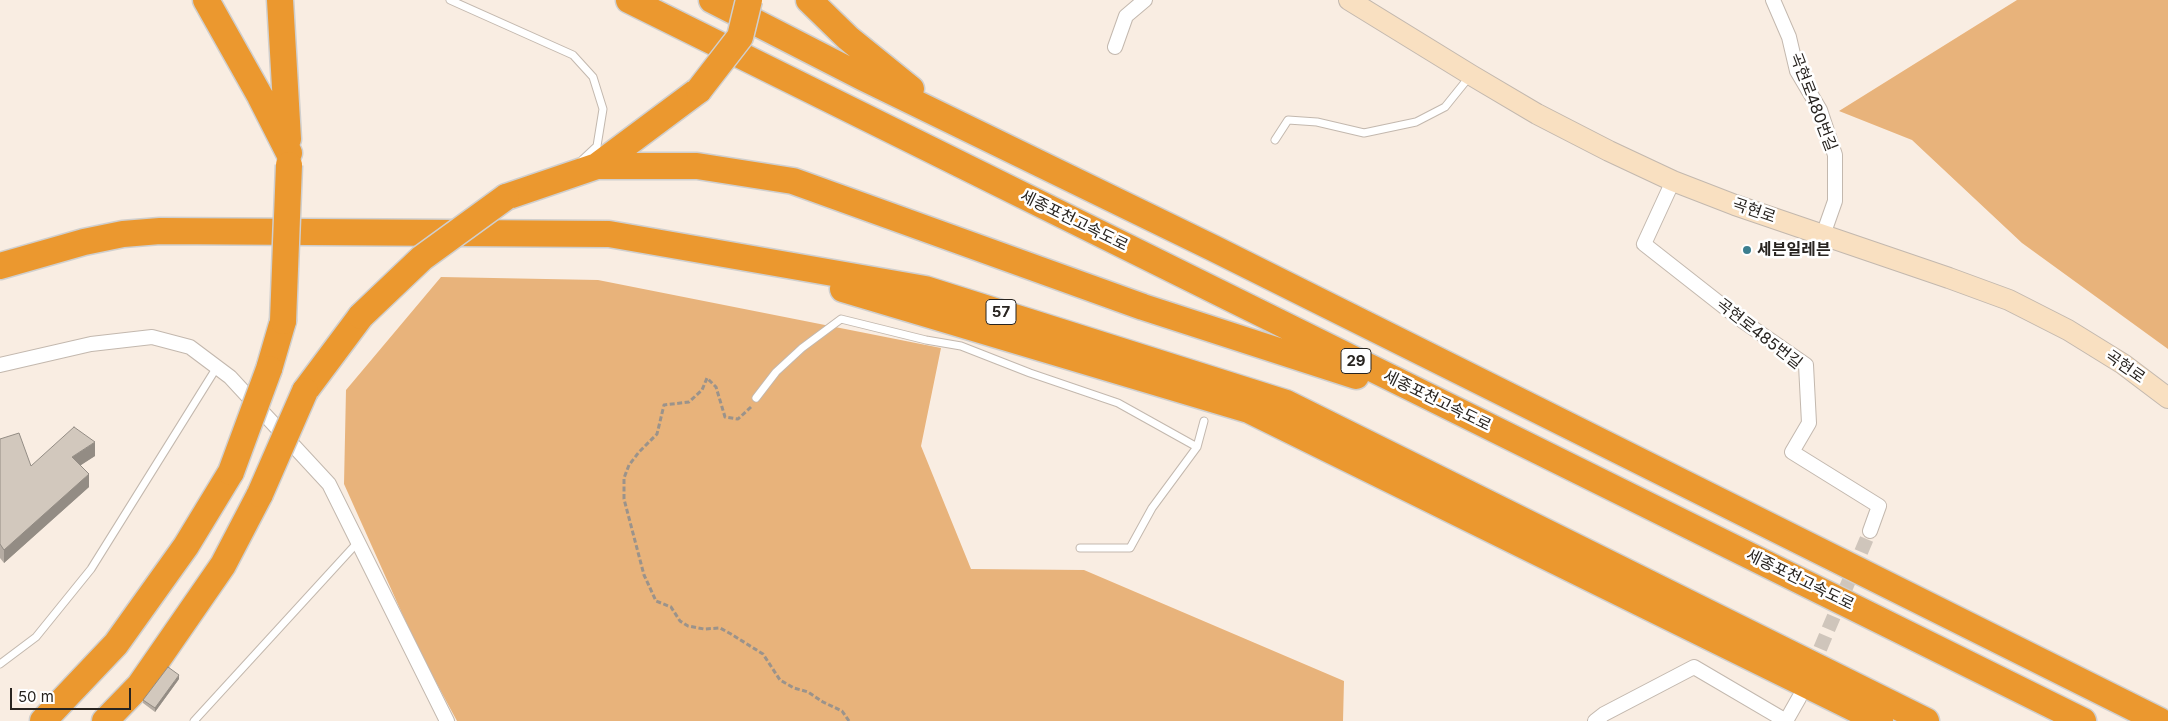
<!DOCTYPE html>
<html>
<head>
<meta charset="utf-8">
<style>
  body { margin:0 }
  #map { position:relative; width:2168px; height:721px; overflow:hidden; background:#f9ede2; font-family:Inter,sans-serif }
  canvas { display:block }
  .scale { position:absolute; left:10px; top:688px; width:121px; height:22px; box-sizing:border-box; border:2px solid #282420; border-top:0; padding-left:6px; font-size:15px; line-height:18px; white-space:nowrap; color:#282420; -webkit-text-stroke:4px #fff; paint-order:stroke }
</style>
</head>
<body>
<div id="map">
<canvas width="2168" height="721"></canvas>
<div class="scale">50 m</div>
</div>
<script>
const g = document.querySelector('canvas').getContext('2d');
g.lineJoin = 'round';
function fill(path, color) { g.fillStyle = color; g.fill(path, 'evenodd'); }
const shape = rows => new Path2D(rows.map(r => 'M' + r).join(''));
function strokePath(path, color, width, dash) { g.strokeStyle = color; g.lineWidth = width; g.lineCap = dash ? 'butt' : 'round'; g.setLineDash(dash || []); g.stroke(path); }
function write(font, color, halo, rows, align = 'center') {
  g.font = font + ' Inter,"Noto Sans KR",sans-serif'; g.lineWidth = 5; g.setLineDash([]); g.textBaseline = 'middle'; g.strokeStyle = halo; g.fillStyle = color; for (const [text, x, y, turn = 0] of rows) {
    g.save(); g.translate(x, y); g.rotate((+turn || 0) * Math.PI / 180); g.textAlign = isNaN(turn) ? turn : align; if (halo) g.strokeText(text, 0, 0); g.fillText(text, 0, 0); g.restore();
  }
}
fill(shape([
  [2017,0,2168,0,2168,349,2022,243,1912,140,1839,111],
  [441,277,598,280,941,348,921,446,971,569,1084,570,1344,681,1343,721,457,721,418,649,344,484,346,390]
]), '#e8b37b');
strokePath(shape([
  [1812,668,1870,531]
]), '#cfc5bb', 14, [14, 7]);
const lane = shape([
  [450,0,573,55,593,77,603,109,597,146,581,161],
  [1275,140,1288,120,1317,122,1364,133,1416,122,1445,107,1470,76],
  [756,398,776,372,802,348,841,319,926,340,961,346,1030,373,1118,403,1197,447,1204,421],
  [1080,548,1130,548,1152,508,1197,447],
  [0,664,36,637,91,569,217,367],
  [194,721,358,542]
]);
const street = shape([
  [1773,0,1789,37,1797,71,1820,110,1835,155,1835,201,1823,235],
  [1115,47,1126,16,1145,0],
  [1673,181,1644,244,1737,317,1806,365,1809,423,1792,452,1879,506,1870,531],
  [0,365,91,344,152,337,190,347,230,377,329,484,447,721],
  [1595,721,1604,714,1694,667,1786,721,1799,698]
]);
const secondary = shape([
  [1349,0,1471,75,1537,114,1609,151,1673,181,1735,205,1949,278,2009,300,2068,330,2123,364,2168,398]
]);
const highway = shape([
  [206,0,260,96,289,153],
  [280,0,288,139],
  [629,0,2083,721],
  [712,0,864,78,1213,248,2160,721],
  [809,0,848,38,911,89],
  [597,166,699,90],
  [506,197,597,166,697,166,793,181,1143,307,1356,376],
  [0,266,84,242,123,234,160,231,609,234,925,289,1286,403,1926,721],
  [843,289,1249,410,1880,721],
  [269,369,283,321],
  [305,391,361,316],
  [43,721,116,644,186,546,231,472],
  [105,721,140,685,223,565,260,494]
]);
strokePath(lane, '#c3b8ae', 9);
strokePath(street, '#c3b8ae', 16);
strokePath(secondary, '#c3b8ae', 22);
strokePath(highway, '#d0cfce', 29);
strokePath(shape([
  [751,407,738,419,725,417,716,387,707,378,702,390,689,402,664,405,657,434,639,452,629,465,624,478,624,499,644,575,656,601,671,607,680,621,688,626,704,629,720,628,731,634,763,654,780,680,794,688,808,692,823,702,842,711,849,721]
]), '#9b938b', 3, [5, 2.5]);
strokePath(lane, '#fff', 7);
strokePath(street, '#fff', 14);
strokePath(secondary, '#f9e0c1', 20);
strokePath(highway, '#eb982f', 26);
const highwayBridge = shape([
  [699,90,740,37,749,0],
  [361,316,422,258,506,197],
  [283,321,289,165],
  [231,472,269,369],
  [260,494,305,391]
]);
strokePath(highwayBridge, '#d0cfce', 29, []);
strokePath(highwayBridge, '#eb982f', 26);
fill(shape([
  [0,439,31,466,95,456,80,465,89,487,4,563,0,558],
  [179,679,155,712,143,703,143,700]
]), '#b5aca3');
fill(shape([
  [95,442,95,456,72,471,72,457],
  [89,474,89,487,4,563,4,550],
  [179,675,179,679,155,712,155,708]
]), '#938c84');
const building = shape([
  [74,427,95,442,72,457,89,474,4,550,0,544,0,439,19,433,31,466,74,427],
  [168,667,179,675,155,708,143,700,168,667]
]);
fill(building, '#d2c8bd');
strokePath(building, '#938c84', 1);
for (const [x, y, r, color] of [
  [1747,250,5,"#3c7e8f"]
]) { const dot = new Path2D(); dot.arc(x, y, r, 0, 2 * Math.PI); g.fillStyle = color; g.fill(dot); strokePath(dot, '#fff', 2); }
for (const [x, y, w] of [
  [1001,312,30],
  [1356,361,30]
]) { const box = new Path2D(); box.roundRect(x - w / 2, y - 12.5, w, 25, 4); g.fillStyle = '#fff'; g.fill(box); strokePath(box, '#282420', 1); }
write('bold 15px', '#282420', null, [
  ["57",1001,312],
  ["29",1356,361]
]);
write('16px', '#282420', '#fff', [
  ["곡현로480번길",1813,102,69],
  ["곡현로",1754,211,19],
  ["세종포천고속도로",1074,221,26],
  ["곡현로485번길",1759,334,38],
  ["곡현로",2125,367,35],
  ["세종포천고속도로",1437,401,26],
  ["세종포천고속도로",1800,580,26]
]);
write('bold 16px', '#282420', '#fff', [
  ["세븐일레븐",1757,250]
], 'left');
</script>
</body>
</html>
